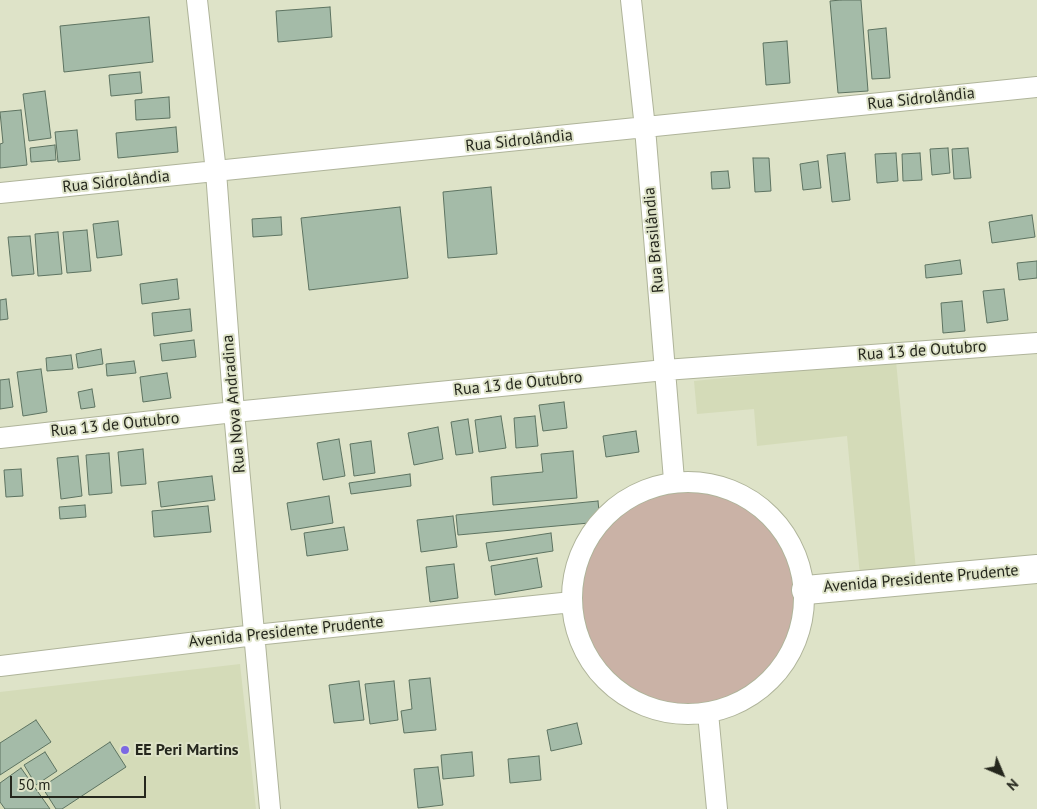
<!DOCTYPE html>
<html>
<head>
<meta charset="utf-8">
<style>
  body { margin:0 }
  #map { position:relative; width:1037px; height:809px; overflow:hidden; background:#dee3c8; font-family:"PT Sans",sans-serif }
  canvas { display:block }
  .north { position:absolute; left:977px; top:749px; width:50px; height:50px; -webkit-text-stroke:4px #dee3c8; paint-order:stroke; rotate:135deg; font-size:14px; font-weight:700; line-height:20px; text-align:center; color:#25271d }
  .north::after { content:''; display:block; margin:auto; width:18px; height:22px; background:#25271d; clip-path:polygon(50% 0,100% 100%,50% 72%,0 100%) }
  .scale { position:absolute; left:10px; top:776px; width:136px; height:22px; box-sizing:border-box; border:2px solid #25271d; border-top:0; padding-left:6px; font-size:15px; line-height:18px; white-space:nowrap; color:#25271d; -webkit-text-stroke:4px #dee3c8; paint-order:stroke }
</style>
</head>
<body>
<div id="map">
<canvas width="1037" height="809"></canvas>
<div class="north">N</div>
<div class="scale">50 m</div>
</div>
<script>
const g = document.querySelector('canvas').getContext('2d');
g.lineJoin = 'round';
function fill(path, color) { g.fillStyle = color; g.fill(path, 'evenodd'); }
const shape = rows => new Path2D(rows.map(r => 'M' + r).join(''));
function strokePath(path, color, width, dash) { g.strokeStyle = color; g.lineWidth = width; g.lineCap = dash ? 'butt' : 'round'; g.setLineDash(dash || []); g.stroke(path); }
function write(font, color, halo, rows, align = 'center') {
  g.font = font + ' "PT Sans",sans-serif'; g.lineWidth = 4; g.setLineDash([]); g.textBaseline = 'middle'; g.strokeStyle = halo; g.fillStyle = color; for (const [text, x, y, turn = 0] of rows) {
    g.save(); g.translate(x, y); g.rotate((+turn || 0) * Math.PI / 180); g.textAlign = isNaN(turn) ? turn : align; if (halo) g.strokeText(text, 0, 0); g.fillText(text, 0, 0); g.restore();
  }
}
fill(shape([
  [896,361,916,570,860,576,847,436,757,446,754,409,697,414,694,381],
  [240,664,256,809,0,809,0,692]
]), '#d4dbb8');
fill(shape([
  '581 598a107 107 0 1 1 214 0a107 107 0 1 1-214 0Z'
]), '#cab2a6');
const building = shape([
  [841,0,861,0,868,91,838,93,830,1,841,0],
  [330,7,332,37,278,42,276,11,330,7],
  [149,17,153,62,64,72,60,26,149,17],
  [886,28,890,78,872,79,868,30,886,28],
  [787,41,790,83,766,85,763,43,787,41],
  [140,72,142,93,111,96,109,75,140,72],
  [45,91,51,138,29,141,23,94,45,91],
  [169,97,170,118,136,120,135,100,169,97],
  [21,110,27,165,0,168,0,144,3,143,0,112,21,110],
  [176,127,178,152,118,158,116,133,176,127],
  [77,130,80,160,58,162,55,132,77,130],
  [55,145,56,160,31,162,30,148,55,145],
  [948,148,950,173,932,175,930,149,948,148],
  [968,148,971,178,954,179,952,149,968,148],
  [845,153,850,200,832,202,827,155,845,153],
  [896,153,898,181,877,183,875,154,896,153],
  [920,153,922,180,903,181,902,154,920,153],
  [753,158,769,158,771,191,755,192,753,158],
  [818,161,821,188,803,190,800,164,818,161],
  [728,171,730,188,712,189,711,172,728,171],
  [491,187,497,254,448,258,443,192,491,187],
  [400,207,408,278,309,290,301,218,400,207],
  [1032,215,1035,237,992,243,989,222,1032,215],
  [281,217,282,235,253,237,252,219,281,217],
  [118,221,122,255,97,258,93,224,118,221],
  [87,230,91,271,67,273,63,232,87,230],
  [58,232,62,274,38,276,35,234,58,232],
  [30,236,34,274,12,276,8,237,30,236],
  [960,260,962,274,926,278,925,265,960,260],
  [1037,261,1037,278,1019,280,1017,263,1037,261],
  [177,279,179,299,142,304,140,284,177,279],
  [1004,289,1008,320,987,323,983,291,1004,289],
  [6,299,8,319,0,320,0,300,6,299],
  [962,301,965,331,943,333,941,303,962,301],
  [190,309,192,331,154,336,152,313,190,309],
  [194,340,196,357,162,361,160,344,194,340],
  [101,349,103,364,78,368,76,354,101,349],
  [71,355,73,369,47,371,46,358,71,355],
  [134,361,136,373,107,376,106,364,134,361],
  [41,369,47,412,23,416,17,372,41,369],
  [167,373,171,398,143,402,140,377,167,373],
  [9,379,13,407,0,409,0,380,9,379],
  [92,389,95,407,81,409,78,392,92,389],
  [564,402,567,428,543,431,539,405,564,402],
  [501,416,506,448,479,452,475,420,501,416],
  [535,416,538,446,516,448,514,418,535,416],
  [468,419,473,453,456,455,451,422,468,419],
  [438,427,443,459,414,465,408,433,438,427],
  [636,431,639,452,606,457,603,436,636,431],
  [339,439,345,476,323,480,317,443,339,439],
  [371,441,375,473,354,476,350,444,371,441],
  [143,449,146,484,121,486,118,452,143,449],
  [573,451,577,498,493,505,491,477,543,472,541,454,573,451],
  [109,453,112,493,89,495,86,455,109,453],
  [78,456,82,496,61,499,57,458,78,456],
  [21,469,23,496,6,497,4,470,21,469],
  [410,474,411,486,351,494,349,483,410,474],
  [212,476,215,500,161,507,158,482,212,476],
  [329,496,333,523,291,530,287,503,329,496],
  [598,501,600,522,458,535,456,515,598,501],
  [85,505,86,517,60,519,59,507,85,505],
  [208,506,211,532,154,537,152,511,208,506],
  [453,516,457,547,421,552,417,520,453,516],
  [344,527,348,550,307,556,304,533,344,527],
  [551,533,553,551,489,561,486,543,551,533],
  [537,558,542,587,495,595,491,566,537,558],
  [454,564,458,598,430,602,426,567,454,564],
  [430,678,436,730,404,733,401,711,412,709,409,680,430,678],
  [359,681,364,720,334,723,329,685,359,681],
  [394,681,398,720,370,724,365,684,394,681],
  [36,720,51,742,0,775,0,743,36,720],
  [577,723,582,744,551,751,547,730,577,723],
  [110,742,126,767,62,809,56,809,42,787,110,742],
  [45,752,57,771,36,785,24,765,45,752],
  [472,752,474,776,443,779,441,755,472,752],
  [539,756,541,780,510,783,508,759,539,756],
  [438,767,443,805,418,808,414,769,438,767],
  [21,768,50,809,5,809,0,802,0,783,21,768]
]);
fill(building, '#a4bba8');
strokePath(building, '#5d7361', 1);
const street = shape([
  [197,0,216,172,234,412,270,809],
  [631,0,645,128,674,480],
  [0,193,1037,87],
  [0,438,234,412,665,370,1037,343],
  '572 598a116 116 0 1 1 232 0a116 116 0 1 1-232 0Z',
  [0,666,255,635,572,602],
  [708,713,717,809]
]);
const secondary = shape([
  [806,590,1037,569]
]);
strokePath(street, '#afb49a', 22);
strokePath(secondary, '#afb49a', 30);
strokePath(street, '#fff', 20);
strokePath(secondary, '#fff', 28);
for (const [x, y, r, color] of [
  [125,750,5,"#7c68e3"]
]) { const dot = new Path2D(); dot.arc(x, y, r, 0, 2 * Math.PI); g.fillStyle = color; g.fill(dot); strokePath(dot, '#dee3c8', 2); }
write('16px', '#25271d', '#dee3c8', [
  ["Rua Sidrolândia",921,99,-6],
  ["Rua Sidrolândia",519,141,-6],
  ["Rua Sidrolândia",116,182,-6],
  ["Rua Brasilândia",654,240,-95],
  ["Rua 13 de Outubro",922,351,-4],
  ["Rua 13 de Outubro",518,384,-6],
  ["Rua Nova Andradina",234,404,-95],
  ["Rua 13 de Outubro",115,425,-6],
  ["Avenida Presidente Prudente",921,579,-5],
  ["Avenida Presidente Prudente",286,632,-6]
]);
write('bold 16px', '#25271d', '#dee3c8', [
  ["EE Peri Martins",135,750]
], 'left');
</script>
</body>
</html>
